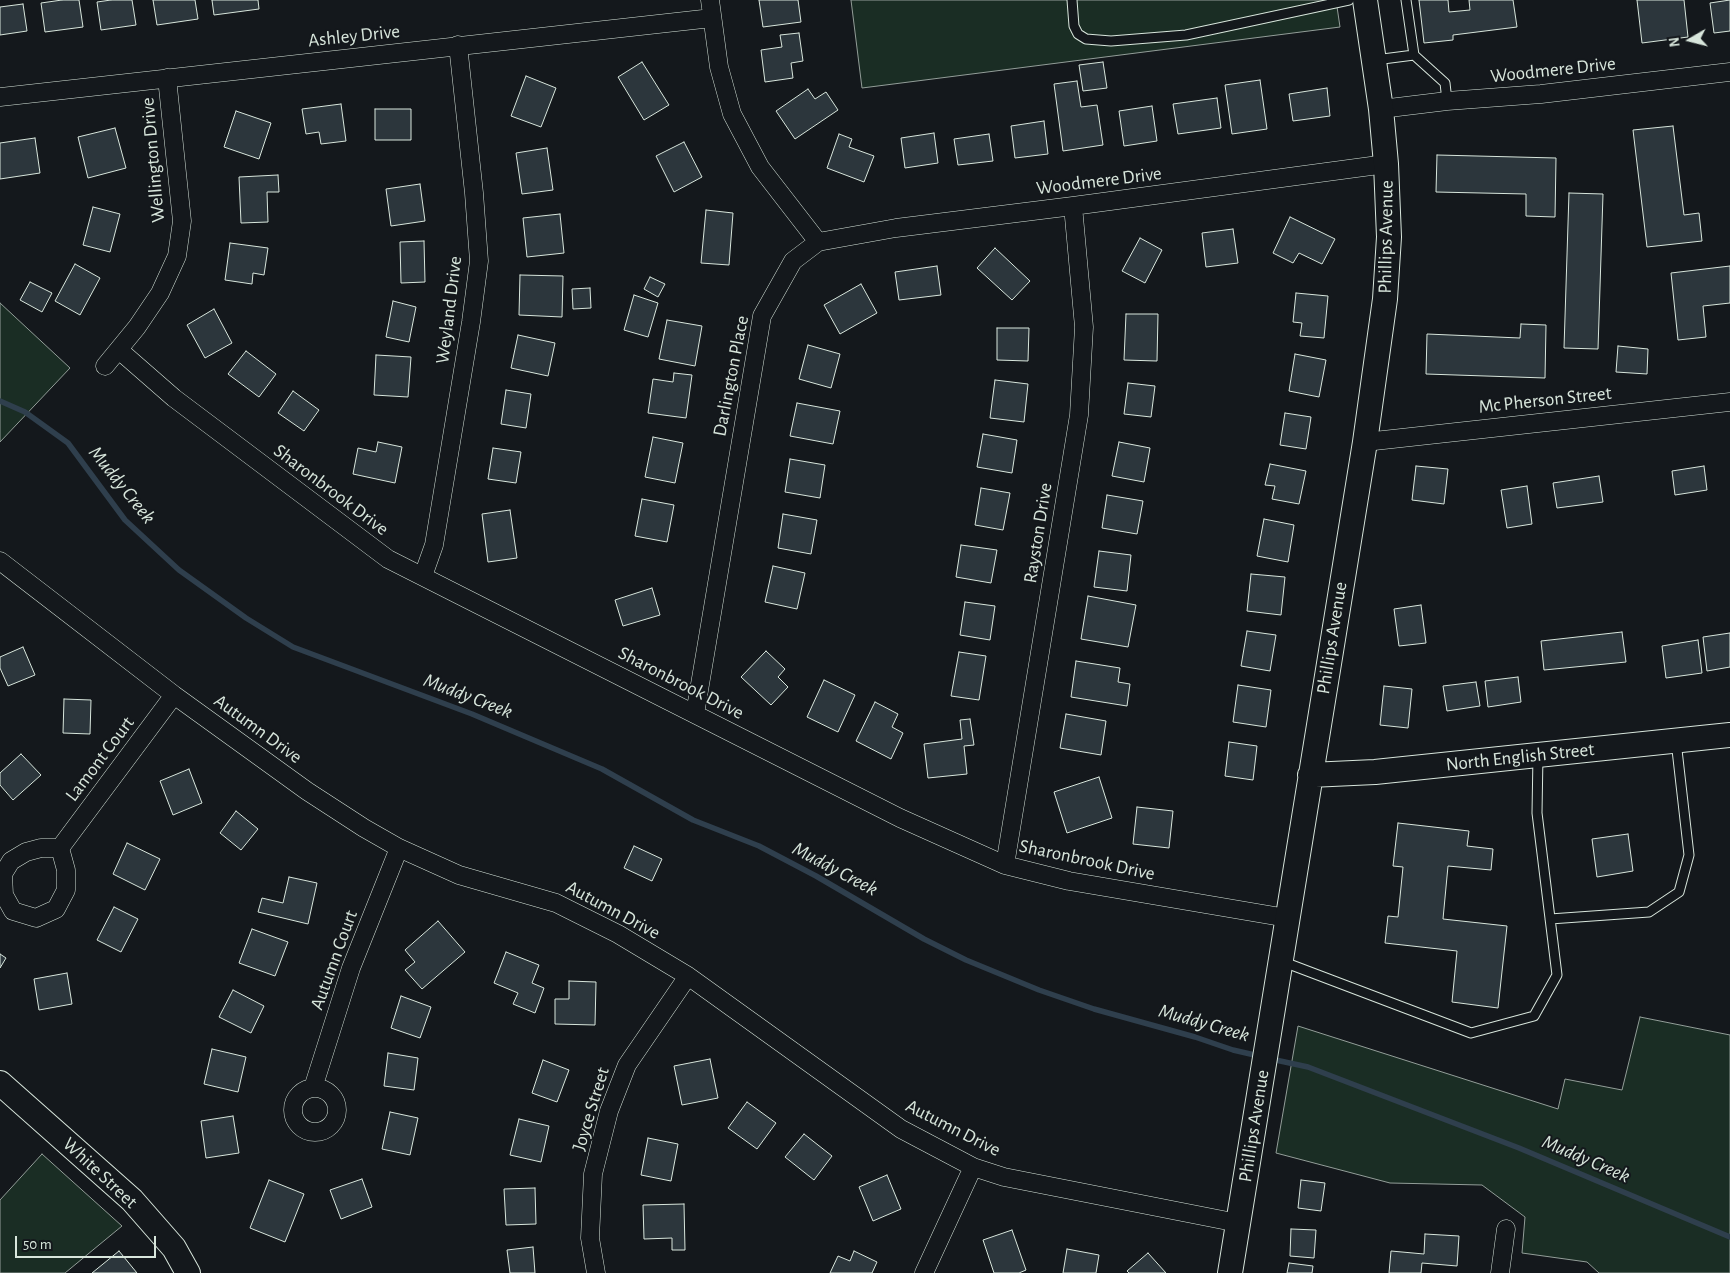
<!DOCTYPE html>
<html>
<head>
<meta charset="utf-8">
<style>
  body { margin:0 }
  #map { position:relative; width:1730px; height:1273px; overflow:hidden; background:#14181c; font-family:"Alegreya Sans",sans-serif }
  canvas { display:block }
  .north { position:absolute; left:1665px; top:15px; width:50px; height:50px; -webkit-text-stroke:4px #14181c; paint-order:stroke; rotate:262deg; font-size:14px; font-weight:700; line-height:20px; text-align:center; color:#d8e6dc }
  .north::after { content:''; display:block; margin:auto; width:18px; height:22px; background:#d8e6dc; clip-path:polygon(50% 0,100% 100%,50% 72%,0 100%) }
  .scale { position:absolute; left:15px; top:1236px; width:141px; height:22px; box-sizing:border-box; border:2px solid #d8e6dc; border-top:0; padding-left:6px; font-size:15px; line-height:18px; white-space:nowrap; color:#d8e6dc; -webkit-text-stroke:4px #14181c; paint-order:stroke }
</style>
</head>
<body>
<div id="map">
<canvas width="1730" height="1273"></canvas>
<div class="north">N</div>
<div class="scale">50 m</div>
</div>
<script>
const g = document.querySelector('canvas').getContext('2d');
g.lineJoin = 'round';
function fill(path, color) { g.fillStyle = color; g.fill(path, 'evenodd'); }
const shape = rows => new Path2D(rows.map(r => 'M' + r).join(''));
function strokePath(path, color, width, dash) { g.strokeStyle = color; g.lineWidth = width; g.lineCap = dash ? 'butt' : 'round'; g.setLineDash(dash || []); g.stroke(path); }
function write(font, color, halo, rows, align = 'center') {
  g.font = font + ' "Alegreya Sans",sans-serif'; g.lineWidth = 4; g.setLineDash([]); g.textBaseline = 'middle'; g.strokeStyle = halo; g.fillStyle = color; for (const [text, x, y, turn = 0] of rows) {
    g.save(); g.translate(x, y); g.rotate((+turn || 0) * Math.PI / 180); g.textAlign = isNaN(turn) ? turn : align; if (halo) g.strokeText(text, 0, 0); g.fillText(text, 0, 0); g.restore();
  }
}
const green = shape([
  [851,0,1336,0,1340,27,862,88,851,0],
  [0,303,70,368,0,442,0,303],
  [1640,1017,1730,1035,1730,1273,1599,1273,1587,1262,1522,1253,1525,1217,1482,1185,1390,1183,1276,1153,1298,1026,1558,1109,1565,1079,1622,1090,1640,1017],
  [42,1154,122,1226,65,1273,0,1273,0,1200,42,1154]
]);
fill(green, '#1a2d24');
strokePath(green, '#939e99', 1);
strokePath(shape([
  [0,401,25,412,68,443,125,520,179,570,246,618,293,647,472,714,602,769,693,820,759,846,816,876,924,939,966,960,1039,990,1094,1009,1195,1037,1233,1050,1259,1056],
  [1271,1059,1308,1067,1519,1148,1730,1237]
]), '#2f3f4d', 5.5);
const building = shape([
  [62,0,79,0,83,27,45,32,41,3,62,0],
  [111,0,132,0,136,25,101,30,97,2,111,0],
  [153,0,195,0,198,19,157,25,153,0],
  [212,0,258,0,259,9,214,15,212,0],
  [759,0,798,0,801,22,763,27,759,0],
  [1419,0,1448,0,1449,12,1470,10,1469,0,1513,0,1517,27,1453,35,1453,40,1424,43,1419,0],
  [1637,0,1684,0,1688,37,1642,43,1637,0],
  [1730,0,1730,31,1714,33,1710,3,1730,0],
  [23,4,27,31,0,35,0,7,23,4],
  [799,33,803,61,791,63,793,78,765,82,761,50,782,47,780,35,799,33],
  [642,62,669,105,644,120,618,77,642,62],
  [1103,62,1107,88,1083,91,1079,65,1103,62],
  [526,76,556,88,541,127,511,116,526,76],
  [1260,80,1267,129,1232,134,1225,85,1260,80],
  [1077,81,1081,107,1097,105,1103,145,1063,151,1054,84,1077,81],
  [1327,88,1330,116,1293,121,1289,94,1327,88],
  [808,89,815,99,826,92,838,110,795,139,776,111,808,89],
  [1217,98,1221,128,1178,134,1173,104,1217,98],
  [341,104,346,141,321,144,319,132,306,134,302,109,341,104],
  [1152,106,1157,141,1124,146,1119,111,1152,106],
  [375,109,411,109,411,140,375,140,375,109],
  [236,111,271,123,259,159,224,147,236,111],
  [1044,121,1048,154,1015,158,1011,126,1044,121],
  [1673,126,1684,215,1699,213,1702,241,1647,247,1633,130,1673,126],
  [115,128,126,168,88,178,78,137,115,128],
  [934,133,938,163,905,168,901,138,934,133],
  [839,134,852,139,849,147,874,156,864,182,827,168,839,134],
  [989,134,993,161,958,165,954,139,989,134],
  [35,138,40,173,0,179,0,143,35,138],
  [684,142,702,177,674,192,656,156,684,142],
  [547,148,553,190,522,194,516,153,547,148],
  [1437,155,1556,158,1555,217,1526,216,1526,194,1436,192,1437,155],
  [278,175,279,192,267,192,268,222,241,223,239,177,278,175],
  [420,184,425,221,391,226,386,189,420,184],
  [1569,193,1603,194,1598,349,1564,348,1569,193],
  [93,207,120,214,110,252,83,245,93,207],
  [706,210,733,213,729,265,701,263,706,210],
  [560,214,564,253,527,257,523,218,560,214],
  [1290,217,1335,239,1322,264,1299,253,1293,263,1273,253,1290,217],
  [1233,229,1238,263,1206,267,1202,233,1233,229],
  [1140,238,1162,250,1145,283,1122,271,1140,238],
  [424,241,425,282,401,283,400,242,424,241],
  [230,243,268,248,264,275,253,273,252,284,225,280,230,243],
  [995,248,1030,281,1012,300,977,268,995,248],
  [75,264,100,278,80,315,55,301,75,264],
  [937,266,941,295,899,300,895,272,937,266],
  [1730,266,1730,303,1703,306,1706,337,1678,340,1671,273,1730,266],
  [520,275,563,276,562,317,519,315,520,275],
  [650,277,665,284,658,297,644,289,650,277],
  [30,282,52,293,42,312,20,300,30,282],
  [861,284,877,313,840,334,824,305,861,284],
  [590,288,591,308,573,309,572,289,590,288],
  [1296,293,1328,296,1324,338,1300,336,1302,323,1293,322,1296,293],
  [634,295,658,303,648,337,624,330,634,295],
  [393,301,416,307,409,342,386,337,393,301],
  [214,309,232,343,205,358,187,325,214,309],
  [1126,314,1158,314,1157,361,1124,360,1126,314],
  [667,320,702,326,695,366,659,359,667,320],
  [1521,324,1546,325,1545,378,1426,374,1427,334,1520,338,1521,324],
  [997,328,1029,328,1028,361,997,360,997,328],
  [518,335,555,343,548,376,511,368,518,335],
  [808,345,840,354,831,388,799,379,808,345],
  [1618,346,1648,349,1647,374,1616,372,1618,346],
  [246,351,276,374,259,397,228,374,246,351],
  [1295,354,1326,360,1319,397,1289,391,1295,354],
  [376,355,411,357,408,397,374,395,376,355],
  [674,373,692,375,686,418,648,413,653,379,673,382,674,373],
  [995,380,1028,384,1024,422,990,418,995,380],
  [1128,383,1155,386,1151,417,1124,414,1128,383],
  [506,390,531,394,526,428,501,424,506,390],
  [293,391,319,410,304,431,278,413,293,391],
  [797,403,840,411,833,444,790,436,797,403],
  [1285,413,1311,417,1306,449,1280,445,1285,413],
  [983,434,1017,440,1012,473,977,467,983,434],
  [653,437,683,443,675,483,645,477,653,437],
  [378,442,402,447,395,483,353,474,358,448,376,452,378,442],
  [1119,442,1150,448,1144,482,1112,476,1119,442],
  [493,448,521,452,516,483,488,479,493,448],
  [790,459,825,465,820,498,785,492,790,459],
  [1270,464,1306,471,1299,504,1272,499,1275,486,1265,485,1270,464],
  [1416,466,1448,469,1444,504,1412,500,1416,466],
  [1704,466,1707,490,1675,495,1672,471,1704,466],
  [1599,476,1603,502,1557,508,1553,483,1599,476],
  [1527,486,1532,524,1507,528,1501,490,1527,486],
  [981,488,1010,493,1003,530,975,525,981,488],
  [1107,495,1143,501,1137,534,1102,528,1107,495],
  [642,499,674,505,667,542,635,536,642,499],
  [510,510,517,558,488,562,482,514,510,510],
  [783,514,817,520,811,554,778,548,783,514],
  [1264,519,1294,525,1288,562,1257,556,1264,519],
  [961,545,997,550,991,583,956,577,961,545],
  [1099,551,1131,555,1127,591,1094,587,1099,551],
  [773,566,805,573,797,609,765,602,773,566],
  [1251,574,1285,577,1281,615,1247,611,1251,574],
  [652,588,660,615,623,626,615,600,652,588],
  [1088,596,1136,605,1128,647,1081,639,1088,596],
  [965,602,995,606,990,640,960,635,965,602],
  [1421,605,1426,643,1399,646,1394,609,1421,605],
  [1247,631,1276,635,1270,671,1241,666,1247,631],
  [1622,632,1626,662,1544,670,1541,641,1622,632],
  [1730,633,1730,667,1707,671,1703,637,1730,633],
  [1698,640,1702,673,1666,678,1662,646,1698,640],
  [23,647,35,675,8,686,0,668,0,657,23,647],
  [766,651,785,669,778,677,788,687,771,705,741,677,766,651],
  [959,652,986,656,979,700,951,696,959,652],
  [1076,661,1120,668,1118,682,1130,684,1127,706,1071,697,1076,661],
  [1518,677,1521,702,1488,707,1485,681,1518,677],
  [824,680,855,695,838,732,807,717,824,680],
  [1476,682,1480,706,1447,711,1443,686,1476,682],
  [1238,685,1271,690,1266,727,1233,722,1238,685],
  [1384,686,1412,689,1408,728,1380,725,1384,686],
  [64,699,91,700,90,734,63,733,64,699],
  [875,702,898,714,892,727,903,733,891,759,856,741,875,702],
  [1066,714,1106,721,1101,755,1060,748,1066,714],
  [970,719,974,745,964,746,967,774,928,778,924,744,962,739,960,720,970,719],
  [1229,742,1257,746,1253,780,1225,776,1229,742],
  [21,754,41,775,13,800,0,785,0,773,21,754],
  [189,769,202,803,173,815,160,781,189,769],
  [1099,777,1112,818,1067,833,1054,792,1099,777],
  [1137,807,1173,811,1169,848,1133,844,1137,807],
  [236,811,258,829,241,850,220,833,236,811],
  [1398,823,1469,831,1467,846,1493,849,1491,870,1448,866,1443,919,1507,926,1498,1008,1452,1002,1457,951,1385,943,1388,916,1398,917,1403,867,1393,866,1398,823],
  [1628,834,1633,871,1597,877,1592,839,1628,834],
  [127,843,160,859,145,890,113,874,127,843],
  [634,846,662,859,652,881,624,868,634,846],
  [289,877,317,883,308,924,258,912,262,898,283,903,289,877],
  [114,907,138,919,121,952,97,940,114,907],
  [438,921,465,952,422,989,405,970,415,962,405,950,438,921],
  [252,929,288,942,275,976,239,963,252,929],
  [506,952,539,965,532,983,544,988,535,1013,513,1004,518,993,494,983,506,952],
  [0,954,6,958,0,968,0,954],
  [67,973,72,1004,39,1010,34,979,67,973],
  [569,981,596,982,595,1025,555,1024,555,999,569,999,569,981],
  [233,990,264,1006,251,1033,219,1017,233,990],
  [401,996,431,1007,420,1038,391,1028,401,996],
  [212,1049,246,1057,238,1092,204,1084,212,1049],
  [388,1053,418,1058,414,1090,384,1086,388,1053],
  [710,1059,718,1098,682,1105,674,1066,710,1059],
  [543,1060,569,1070,557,1102,532,1093,543,1060],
  [747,1102,776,1123,757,1149,728,1128,747,1102],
  [390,1112,418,1118,410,1155,382,1149,390,1112],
  [233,1116,239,1153,206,1158,201,1121,233,1116],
  [519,1119,549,1126,541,1162,510,1155,519,1119],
  [804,1134,832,1156,814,1180,785,1157,804,1134],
  [648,1138,678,1144,671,1181,641,1175,648,1138],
  [887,1175,901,1209,873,1221,859,1187,887,1175],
  [362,1179,372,1207,341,1219,330,1190,362,1179],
  [269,1180,304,1194,285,1242,250,1228,269,1180],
  [1301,1180,1325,1183,1321,1211,1298,1208,1301,1180],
  [535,1188,536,1224,506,1225,504,1189,535,1188],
  [684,1204,685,1250,672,1250,672,1238,644,1239,643,1205,684,1204],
  [1291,1229,1316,1230,1314,1258,1290,1256,1291,1229],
  [1012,1230,1026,1270,1019,1273,994,1273,983,1240,1012,1230],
  [1425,1234,1459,1236,1457,1266,1422,1263,1421,1273,1389,1273,1391,1251,1424,1254,1425,1234],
  [533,1247,535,1273,510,1273,507,1250,533,1247],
  [1067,1249,1099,1255,1096,1273,1063,1273,1067,1249],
  [119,1251,137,1273,92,1273,119,1251],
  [854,1251,877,1262,872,1273,830,1273,838,1256,850,1261,854,1251],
  [1148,1253,1166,1273,1129,1273,1127,1271,1148,1253],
  [1289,1263,1313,1266,1312,1273,1287,1273,1289,1263]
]);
fill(building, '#2c363c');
strokePath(building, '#d8e6dc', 1);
const lane = shape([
  [1072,0,1074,26,1078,34,1086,39,1111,41,1186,35,1349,0],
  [1406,0,1414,55,1445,83,1447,101],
  [1375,60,1414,55],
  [1550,919,1649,912,1679,892,1689,855,1676,741],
  [1281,961,1471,1033,1534,1016,1557,975,1537,813,1538,755]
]);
const street = shape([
  [710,0,719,67,732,114,760,167,818,242],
  [0,97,712,18],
  [1381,109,1447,101,1541,94,1730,72],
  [119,350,174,398,388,559,900,818,1005,865,1069,881,1287,918],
  [105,366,137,327,160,293,177,256,182,221,167,78],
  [1365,442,1730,402],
  [0,561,174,695,307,791,364,828,399,848,459,875,556,903,618,934,688,976,901,1129,973,1167,1004,1177,1238,1223],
  [423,576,434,545,471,322,479,261,474,193,458,45],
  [695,714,762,316,793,261,818,242,896,228,1073,206,1386,164],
  [60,848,41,848,26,852,11,861,3,874,4,895,13,911,36,918,56,909,66,890,66,870,60,848,174,695],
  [1005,865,1079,415,1084,327,1073,206],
  '293 1110a22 22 0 1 1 44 0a22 22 0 1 1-44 0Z',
  [313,1088,351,968,399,848],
  [596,1273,590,1238,593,1174,609,1111,627,1065,688,976],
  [924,1273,973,1167],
  [1500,1273,1506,1229]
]);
const secondary = shape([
  [1310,775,1375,772,1730,735],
  [0,1083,132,1200,174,1248,188,1273],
  [1230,1273,1365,442,1385,299,1389,237,1386,164,1381,109,1365,0]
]);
strokePath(lane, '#d8e6dc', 11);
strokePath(street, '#d8e6dc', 19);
strokePath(secondary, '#d8e6dc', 26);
strokePath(lane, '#14181c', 9);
strokePath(street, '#14181c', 18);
strokePath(secondary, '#14181c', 24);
write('19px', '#d8e6dc', '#14181c', [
  ["Ashley Drive",354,36,-6],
  ["Woodmere Drive",1553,70,-6],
  ["Wellington Drive",153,160,-95],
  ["Woodmere Drive",1099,181,-7],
  ["Phillips Avenue",1386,237,-89],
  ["Weyland Drive",449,310,-83],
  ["Darlington Place",731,376,-79],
  ["Mc Pherson Street",1545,400,-6],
  ["Sharonbrook Drive",331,490,37],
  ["Rayston Drive",1038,533,-81],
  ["Phillips Avenue",1332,638,-81],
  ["Sharonbrook Drive",681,683,27],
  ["Autumn Drive",258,729,36],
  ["North English Street",1520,757,-6],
  ["Lamont Court",100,759,-53],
  ["Sharonbrook Drive",1087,860,12],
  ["Autumn Drive",613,910,28],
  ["Autumn Court",334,960,-70],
  ["Joyce Street",591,1109,-73],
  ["Phillips Avenue",1254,1126,-81],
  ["Autumn Drive",953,1128,27],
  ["White Street",100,1173,43]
]);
write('italic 20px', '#d8e6dc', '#14181c', [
  ["Muddy Creek",122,485,51],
  ["Muddy Creek",468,696,21],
  ["Muddy Creek",835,869,28],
  ["Muddy Creek",1204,1023,16],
  ["Muddy Creek",1586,1159,23]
]);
</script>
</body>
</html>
